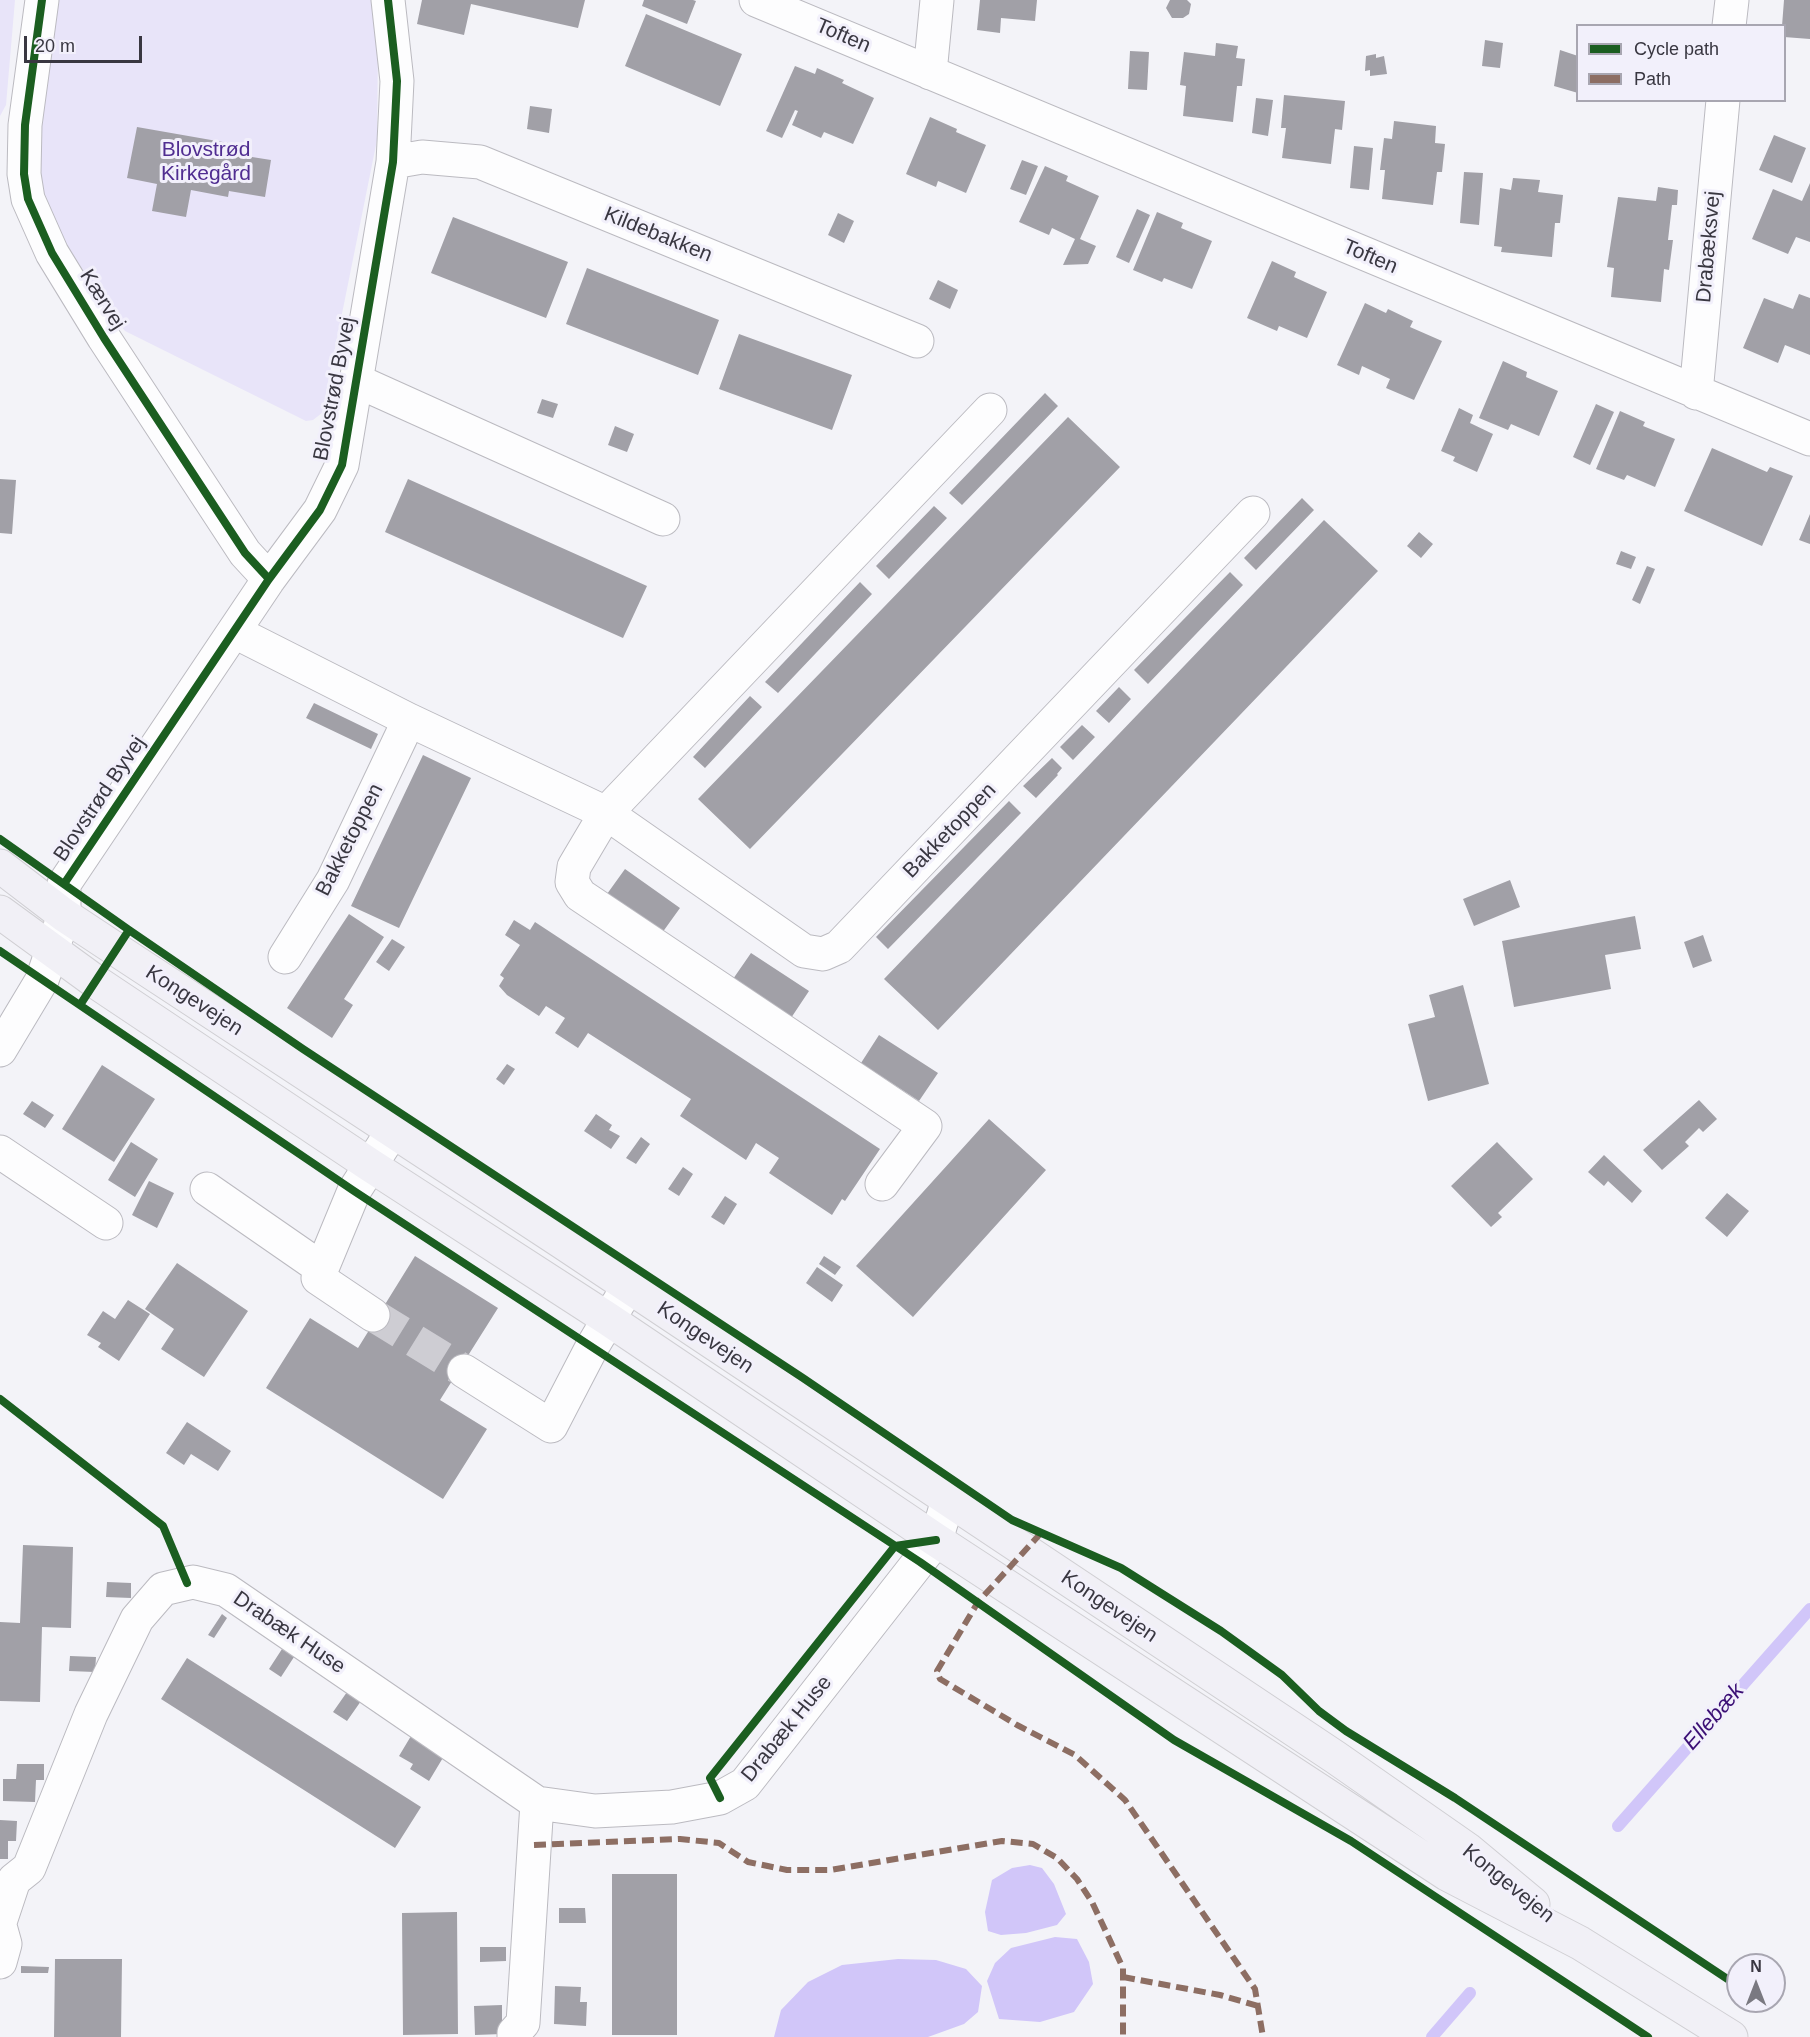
<!DOCTYPE html>
<html>
<head>
<meta charset="utf-8">
<style>
  body { margin:0 }
  #map { position:relative; width:1810px; height:2037px; overflow:hidden; background:#f3f3f8; font-family:Helvetica,sans-serif }
  canvas { display:block }
  .legend { position:absolute; left:1576px; top:24px; width:210px; height:78px; box-sizing:border-box; background:#f2f0fb; border:2px solid #a8a6b1; margin:0; padding:8px 10px; list-style:none; font-size:18px; color:#393741 }
  .legend li { display:flex; align-items:center; gap:12px; height:30px }
  .legend b { width:30px; border:2px solid #a8a6b1 }
  .north { position:absolute; left:1726px; top:1953px; width:60px; height:60px; box-sizing:border-box; background:#f2f0fb; border:2px solid #a8a6b1; border-radius:50%; rotate:0deg; font-size:16px; font-weight:700; line-height:24px; text-align:center; color:#393741 }
  .north::after { content:''; display:block; margin:auto; width:21px; height:27px; background:#7a7981; clip-path:polygon(50% 0,100% 100%,50% 72%,0 100%) }
  .scale { position:absolute; left:24px; top:36px; width:118px; height:27px; box-sizing:border-box; border:3px solid #393741; border-top:0; padding-left:8px; font-size:18px; line-height:21px; white-space:nowrap; color:#393741; -webkit-text-stroke:4px #f2f0fb; paint-order:stroke }
</style>
</head>
<body>
<div id="map">
<canvas width="1810" height="2037"></canvas>
<ul class="legend">
<li><b style="height:8px;background:#1b5e20"></b>Cycle path</li>
<li><b style="height:8px;background:#8d6e63"></b>Path</li>
</ul>
<div class="north">N</div>
<div class="scale">20 m</div>
</div>
<script>
const g = document.querySelector('canvas').getContext('2d');
g.lineJoin = 'round';
function fill(path, color) { g.fillStyle = color; g.fill(path, 'evenodd'); }
const shape = rows => new Path2D(rows.map(r => 'M' + r).join(''));
function strokePath(path, color, width, dash) { g.strokeStyle = color; g.lineWidth = width; g.lineCap = dash ? 'butt' : 'round'; g.setLineDash(dash || []); g.stroke(path); }
function write(font, color, halo, rows, align = 'center') {
  g.font = font + ' Helvetica,sans-serif'; g.lineWidth = 6; g.setLineDash([]); g.textBaseline = 'middle'; g.strokeStyle = halo; g.fillStyle = color; for (const [text, x, y, turn = 0] of rows) {
    g.save(); g.translate(x, y); g.rotate((+turn || 0) * Math.PI / 180); g.textAlign = isNaN(turn) ? turn : align; if (halo) g.strokeText(text, 0, 0); g.fillText(text, 0, 0); g.restore();
  }
}
fill(shape([
  [0,0,15,0,6,105,0,116],
  [53,0,371,0,378,44,377,140,322,413,313,420,306,421,125,331,84,279,33,177]
]), '#e8e4f9');
fill(shape([
  [1030,1865,1042,1868,1054,1884,1066,1914,1057,1925,1026,1933,1001,1935,988,1931,985,1912,992,1880,1012,1868],
  [1055,1937,1077,1939,1089,1962,1093,1984,1074,2012,1040,2022,999,2019,987,1981,995,1963,1011,1948],
  [898,1959,936,1960,966,1969,982,1986,978,2012,964,2024,928,2037,774,2037,781,2010,808,1982,842,1965]
]), '#d1c6f9');
strokePath(shape([
  [1618,1826,1810,1609],
  [1432,2037,1470,1993]
]), '#d1c6f9', 12);
fill(shape([
  [422,0,585,0,578,28,471,4,464,35,417,24],
  [644,0,693,0,696,1,687,24,642,6],
  [980,0,1037,0,1035,21,1001,18,1000,33,977,30],
  [1170,0,1187,0,1191,4,1189,14,1183,18,1172,18,1166,8],
  [1784,0,1810,0,1810,39,1784,37,1784,26,1782,26],
  [646,14,742,54,720,106,625,66],
  [1485,40,1503,43,1500,68,1482,66],
  [1216,43,1238,46,1236,58,1245,59,1242,86,1237,86,1233,122,1183,116,1186,86,1180,85,1184,52,1215,56],
  [1560,50,1578,56,1578,93,1554,86],
  [1130,51,1149,52,1147,90,1128,89],
  [1376,54,1376,58,1384,56,1387,74,1370,76,1370,70,1365,71,1366,56],
  [795,66,815,74,817,68,844,80,842,83,874,98,853,144,824,132,821,138,792,125,798,111,795,110,782,138,766,131],
  [1284,95,1345,101,1342,130,1335,129,1331,164,1282,158,1286,128,1281,128],
  [1256,98,1273,100,1268,136,1252,133],
  [530,106,552,109,549,133,527,129],
  [930,117,957,129,956,132,986,145,966,193,938,181,936,187,906,174],
  [1394,121,1436,126,1435,143,1445,144,1442,172,1437,172,1433,205,1382,199,1385,170,1380,170,1384,138,1392,139],
  [137,127,234,144,233,154,271,160,265,197,229,191,228,197,191,190,186,217,152,211,157,184,127,178],
  [1774,135,1806,148,1792,183,1759,170],
  [1354,146,1373,148,1369,190,1350,188],
  [1022,160,1038,166,1026,195,1010,189],
  [1045,166,1068,176,1066,181,1099,196,1080,239,1096,246,1088,264,1063,265,1075,239,1052,228,1049,235,1019,222],
  [1464,172,1483,173,1479,225,1460,223],
  [1513,178,1540,180,1538,192,1563,195,1560,223,1555,223,1552,257,1501,252,1502,247,1494,246,1500,188,1511,190],
  [1810,183,1810,242,1796,237,1788,254,1752,239,1773,189,1802,201],
  [1658,187,1678,190,1677,205,1672,205,1668,240,1673,240,1669,270,1664,269,1661,302,1611,297,1614,268,1607,267,1618,197,1656,201],
  [1137,209,1150,215,1129,263,1116,257],
  [1157,212,1183,223,1181,228,1212,241,1192,289,1164,278,1162,282,1133,270],
  [838,213,854,221,844,243,828,235],
  [453,217,568,262,546,318,431,273],
  [1272,261,1296,272,1294,277,1327,292,1307,338,1279,326,1277,331,1247,318],
  [587,268,719,320,698,375,566,324],
  [938,280,958,290,950,309,929,299],
  [1799,294,1810,298,1810,355,1785,345,1778,363,1743,348,1764,298,1793,309],
  [1365,303,1386,313,1388,309,1413,321,1410,327,1442,341,1414,400,1386,388,1390,379,1362,366,1359,375,1337,365],
  [739,334,852,375,832,430,719,389],
  [1503,361,1527,372,1526,377,1558,391,1539,436,1511,424,1508,430,1479,418],
  [1045,393,1058,406,962,505,949,493],
  [542,399,558,404,553,418,537,413],
  [1596,404,1614,412,1590,465,1573,457],
  [1459,408,1473,415,1470,423,1493,434,1477,472,1453,461,1455,457,1441,451],
  [1620,411,1645,422,1643,426,1675,439,1655,487,1627,475,1624,480,1596,469],
  [1068,417,1120,467,750,849,698,799],
  [615,426,634,434,627,452,608,445],
  [1712,448,1767,472,1770,467,1793,476,1762,546,1684,511],
  [0,479,16,480,12,534,0,533],
  [408,479,647,586,623,638,385,532],
  [1302,498,1314,510,1256,570,1244,558],
  [934,506,947,518,889,579,876,566],
  [1810,514,1810,544,1799,540],
  [1324,520,1378,571,938,1030,884,979],
  [1419,532,1433,544,1421,558,1407,546],
  [1621,551,1636,557,1631,569,1616,564],
  [1647,566,1655,569,1640,604,1632,600],
  [1230,572,1243,585,1148,684,1134,670],
  [860,582,872,594,778,693,765,682],
  [1119,687,1131,699,1109,723,1096,711],
  [750,696,762,707,705,768,693,757],
  [314,703,378,734,371,749,306,718],
  [1082,725,1095,737,1073,760,1060,747],
  [423,755,471,778,399,928,351,906],
  [1052,758,1062,768,1057,774,1058,775,1036,798,1023,786],
  [1009,801,1021,813,888,949,876,937],
  [625,869,680,908,662,933,607,894],
  [1510,880,1520,907,1474,926,1463,899],
  [349,914,384,937,344,999,353,1005,332,1038,287,1008],
  [1635,916,1641,949,1605,955,1611,989,1514,1007,1502,941],
  [514,920,530,930,535,922,880,1149,845,1201,842,1199,832,1215,769,1173,779,1158,756,1143,746,1160,680,1116,691,1099,588,1033,578,1048,555,1033,565,1018,546,1006,539,1016,507,995,499,986,504,978,500,975,520,945,505,935],
  [1703,935,1712,961,1693,968,1684,942],
  [392,939,405,947,389,971,376,962],
  [751,953,809,991,791,1018,733,979],
  [1463,985,1489,1084,1428,1101,1408,1024,1435,1017,1429,995],
  [879,1035,938,1073,919,1101,861,1063],
  [507,1064,515,1069,504,1085,496,1079],
  [102,1065,155,1099,114,1162,62,1129],
  [1699,1100,1717,1119,1703,1132,1699,1128,1685,1142,1689,1146,1662,1170,1643,1150],
  [32,1101,54,1115,45,1128,23,1114],
  [596,1114,612,1125,609,1130,620,1136,611,1149,584,1131],
  [989,1119,1046,1170,913,1317,856,1266],
  [641,1137,650,1144,636,1164,626,1158],
  [131,1142,158,1159,135,1197,108,1180],
  [1497,1142,1533,1179,1498,1213,1502,1217,1491,1227,1451,1186],
  [1604,1155,1642,1191,1632,1203,1608,1181,1604,1186,1588,1172],
  [683,1167,693,1174,679,1196,668,1189],
  [149,1181,174,1193,157,1228,132,1215],
  [1727,1193,1749,1211,1727,1237,1705,1218],
  [725,1196,737,1204,724,1225,711,1217],
  [415,1256,498,1308,440,1400,487,1429,443,1499,266,1388,310,1318,358,1348],
  [824,1256,841,1267,835,1275,819,1264],
  [177,1263,248,1311,204,1377,161,1349,174,1329,145,1309],
  [817,1267,843,1285,832,1302,806,1283],
  [128,1300,150,1314,119,1361,98,1347,101,1343,87,1335,103,1311,115,1319],
  [187,1422,231,1451,218,1471,191,1454,184,1465,166,1453],
  [23,1545,73,1547,71,1628,42,1627,40,1702,0,1701,0,1622,20,1623],
  [107,1582,131,1583,131,1598,106,1597],
  [222,1614,227,1618,214,1638,208,1635],
  [282,1649,294,1657,281,1677,269,1669],
  [70,1656,96,1657,95,1672,69,1671],
  [187,1658,421,1807,395,1848,161,1699],
  [347,1692,361,1701,347,1721,333,1712],
  [411,1736,444,1756,429,1781,410,1769,413,1764,399,1756],
  [17,1764,44,1764,44,1780,36,1780,35,1802,3,1801,3,1779,16,1779],
  [0,1820,17,1821,16,1841,8,1841,8,1859,0,1859],
  [612,1874,677,1874,677,2035,612,2035],
  [559,1908,585,1908,586,1923,559,1923],
  [457,1912,458,2034,403,2035,402,1913],
  [480,1947,506,1947,506,1961,480,1962],
  [55,1959,122,1959,121,2037,54,2037],
  [21,1966,49,1967,48,1973,21,1973],
  [555,1986,581,1987,580,2002,587,2002,586,2026,554,2024],
  [502,2005,502,2034,475,2035,474,2006]
]), '#a1a0a7');
strokePath(shape([
  [373,1315,464,1371]
]), '#cecdd3', 33, [33, 16]);
const minor = shape([
  [42,0,25,125,24,174,28,199,52,253,104,338,245,553,269,579],
  [756,0,1810,439],
  [1729,26,1732,0],
  [930,73,937,0],
  [393,162,422,157,480,162,917,341],
  [357,381,663,519],
  [1696,393,1723,100],
  [235,632,409,720,606,813,804,951,823,954,839,947,1253,513],
  [285,957,333,880,409,720],
  [0,1050,42,980,64,915,64,884,269,579,320,510,342,465,393,162,397,81,388,0],
  [0,1152,106,1223],
  [882,1184,925,1126,580,895,572,882,574,867,606,813,990,410],
  [207,1189,321,1268],
  [373,1315,318,1278,354,1191,392,1132],
  [464,1371,551,1426,592,1347,628,1287],
  [0,1922,14,1880,29,1868,91,1714,137,1619,163,1589,193,1582,226,1590,537,1803,595,1811,672,1807,720,1798,745,1784,936,1540,948,1500],
  [0,1926,5,1944,0,1962],
  [514,2037,514,2033,523,2023,537,1803]
]);
const major = shape([
  [0,866,64,915,117,950,562,1242,1335,1757,1467,1849,1533,1904],
  [0,912,96,982,370,1165,608,1319,936,1540,1447,1874,1580,1943,1731,2037]
]);
strokePath(minor, '#bbbac0', 35);
strokePath(major, '#d0cfd3', 35);
strokePath(minor, '#fdfdfe', 33);
strokePath(major, '#f1f0f6', 33);
strokePath(shape([
  [1041,1533,978,1602,937,1671,940,1679,1017,1725,1075,1755,1125,1800,1255,1989,1263,2037],
  [534,1845,680,1839,719,1843,748,1862,787,1870,830,1870,1002,1841,1033,1844,1057,1858,1077,1879,1092,1902,1123,1968,1123,2037],
  [1123,1977,1220,1995,1258,2006]
]), '#8d6e63', 6, [12, 6]);
strokePath(shape([
  [42,0,25,125,24,174,28,199,52,253,104,338,245,553,269,579],
  [0,839,129,930,303,1049,803,1378,1012,1520,1121,1568,1221,1631,1282,1675,1319,1711,1346,1731,1455,1798,1738,1986],
  [64,884,269,579,320,510,342,465,393,162,397,81,388,0],
  [0,951,354,1191,920,1562,1174,1740,1351,1841,1648,2037],
  [80,1005,129,930],
  [0,1399,163,1526,187,1583],
  [720,1798,710,1778,895,1546,936,1540]
]), '#1b5e20', 8);
write('21px', '#393741', '#f2f0fb', [
  ["Toften",843,36,23],
  ["Kildebakken",658,235,22],
  ["Drabæksvej",1709,247,-85],
  ["Toften",1370,257,23],
  ["Kærvej",102,300,58],
  ["Blovstrød Byvej",335,389,-79],
  ["Blovstrød Byvej",100,799,-56],
  ["Bakketoppen",950,831,-46],
  ["Bakketoppen",350,840,-63],
  ["Kongevejen",194,1001,33],
  ["Kongevejen",705,1338,34],
  ["Kongevejen",1109,1607,34],
  ["Drabæk Huse",289,1633,34],
  ["Drabæk Huse",787,1729,-51],
  ["Kongevejen",1508,1884,39]
]);
write('21px', '#502d91', '#f2f0fb', [
  ["Blovstrød",206,150],
  ["Kirkegård",206,174]
]);
write('italic 22px', '#3b0f75', '#f2f0fb', [
  ["Ellebæk",1714,1717,-49]
]);
</script>
</body>
</html>
